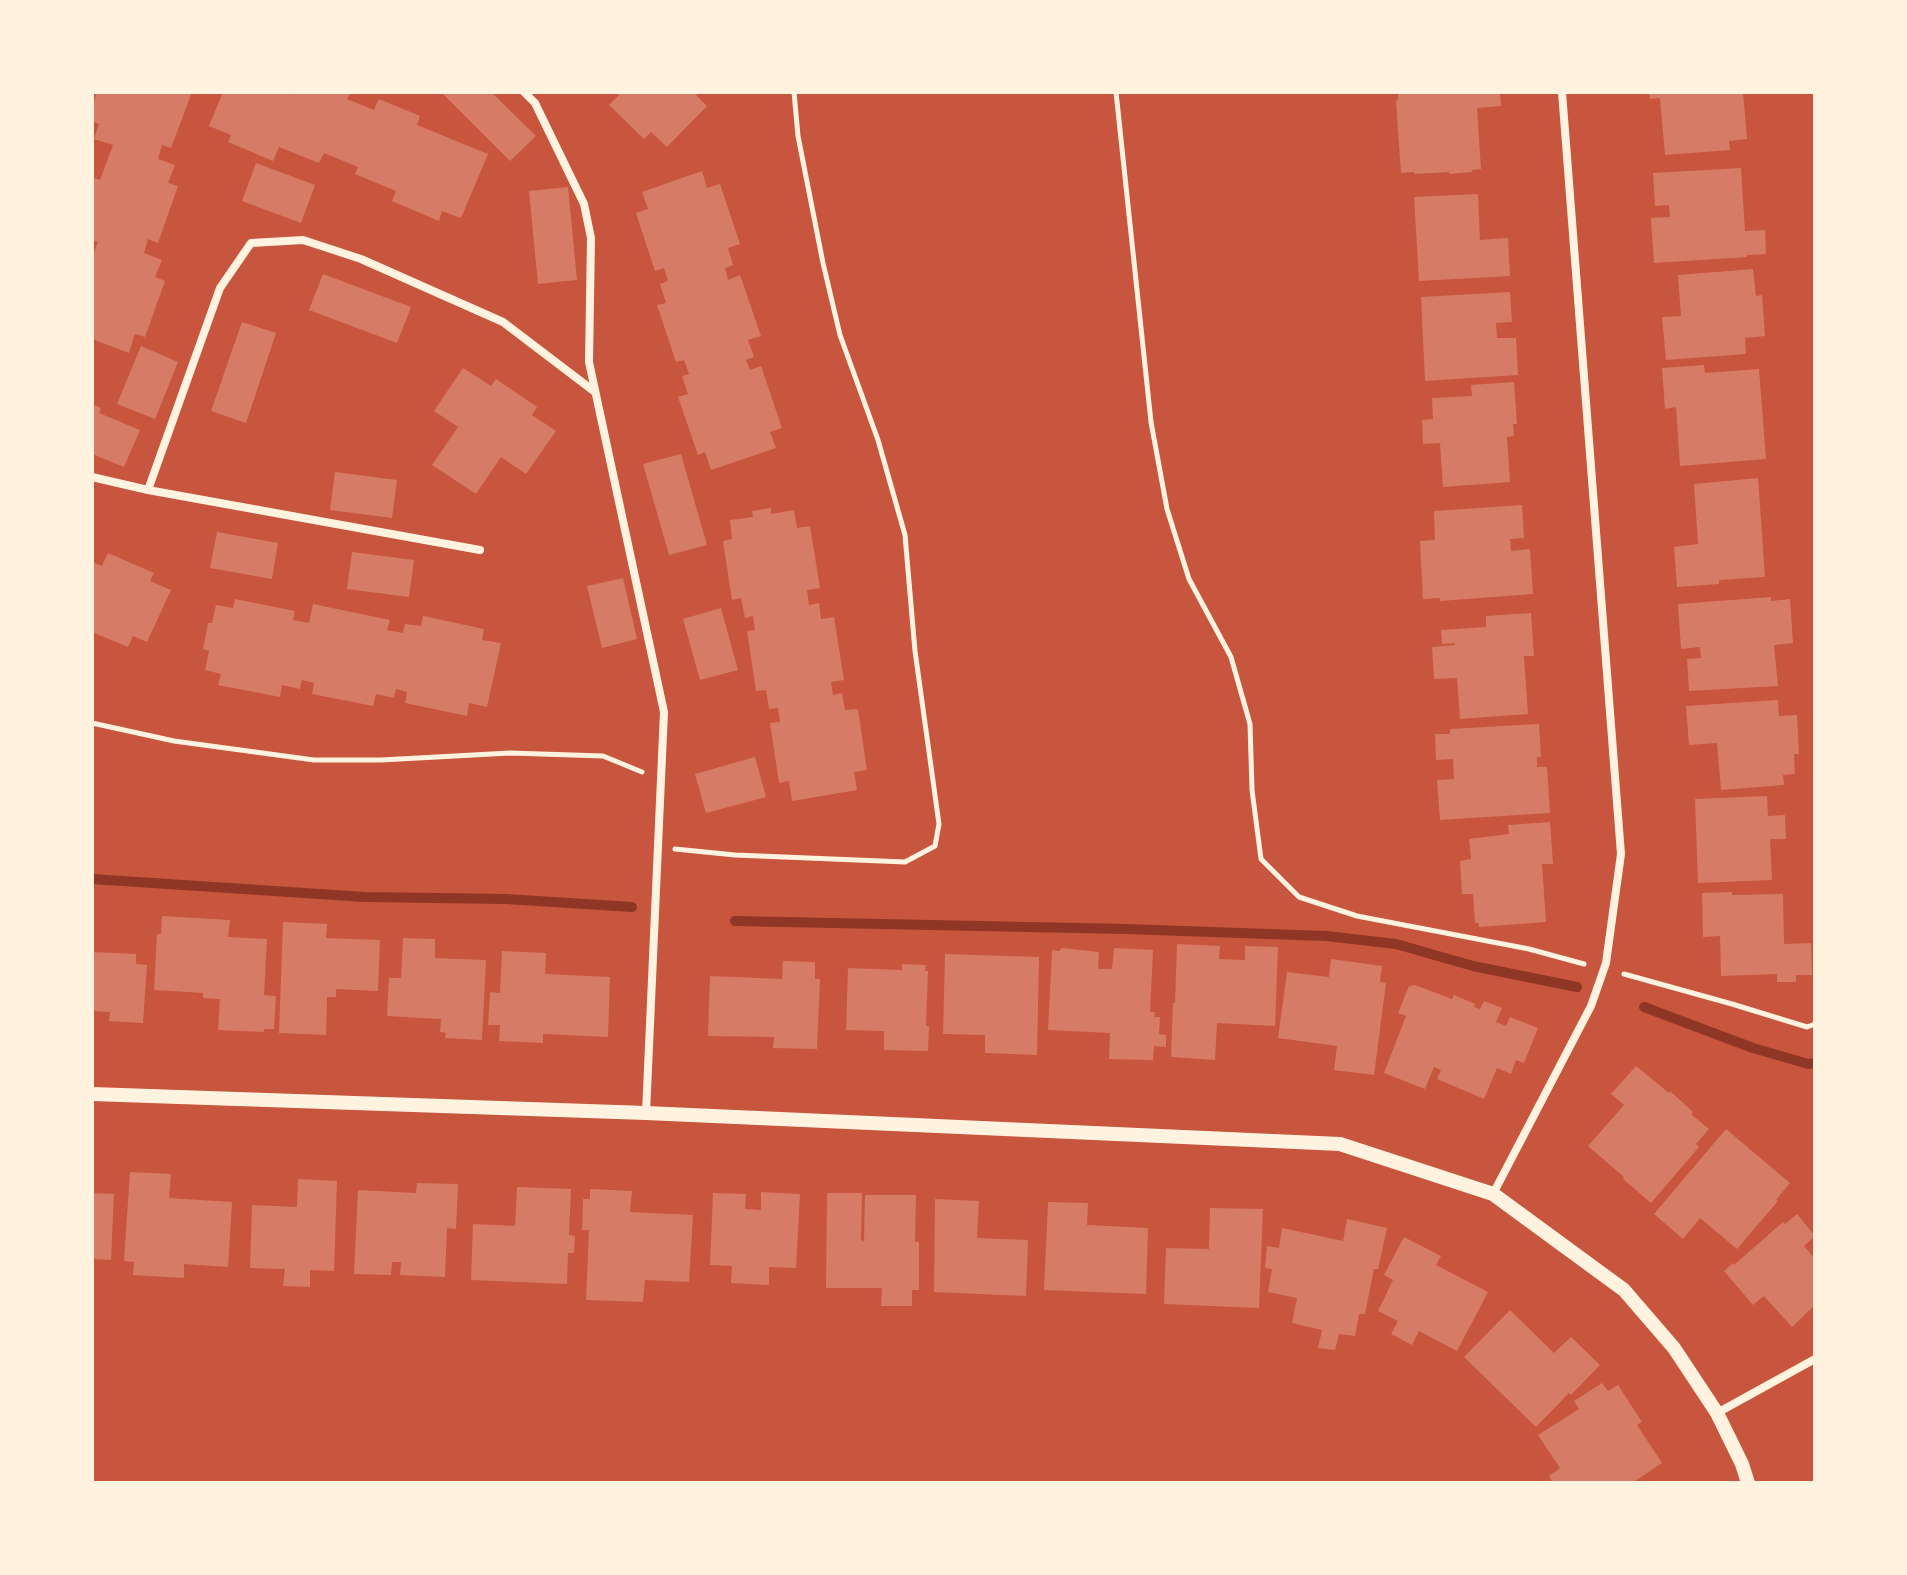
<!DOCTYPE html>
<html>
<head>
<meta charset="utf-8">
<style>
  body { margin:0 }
  #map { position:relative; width:1907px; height:1575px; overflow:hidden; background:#c8553d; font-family:Signika,sans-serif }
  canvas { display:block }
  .frame { position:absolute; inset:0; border:94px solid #fff3e0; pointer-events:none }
</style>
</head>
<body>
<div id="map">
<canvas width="1907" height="1575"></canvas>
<div class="frame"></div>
</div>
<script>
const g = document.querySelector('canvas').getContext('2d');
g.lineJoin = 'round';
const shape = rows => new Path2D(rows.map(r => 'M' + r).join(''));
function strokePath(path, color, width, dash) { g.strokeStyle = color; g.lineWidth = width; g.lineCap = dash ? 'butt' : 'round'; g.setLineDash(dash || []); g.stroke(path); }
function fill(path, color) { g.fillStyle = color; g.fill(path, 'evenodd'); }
strokePath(shape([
  [92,879,365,897,506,899,632,907],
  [735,921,1126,929,1326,936,1396,944,1473,966,1577,987],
  [1644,1007,1753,1048,1808,1064,1815,1063]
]), '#8f3625', 10);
fill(shape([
  [97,92,192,92,171,148,162,145,158,159,175,165,168,183,178,186,158,243,148,239,144,253,162,260,155,277,165,281,145,337,135,334,129,353,92,339,92,254,93,255,98,242,92,240,92,177,100,180,113,145,94,139,99,124,92,121,92,107],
  [223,92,287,92,291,95,293,92,351,92,347,99,374,110,379,99,420,116,417,125,488,154,461,218,442,211,439,221,392,201,396,191,355,174,358,167,324,153,319,163,279,147,273,161,228,142,231,135,209,126],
  [441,92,491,92,536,136,510,161],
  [616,92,699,92,696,95,707,106,667,147,651,132,644,139,609,105,619,95],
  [1500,92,1501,106,1477,108,1481,169,1472,170,1472,172,1449,174,1449,172,1415,174,1414,172,1401,173,1396,101,1398,100,1398,93],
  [1649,92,1743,92,1747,139,1729,141,1730,150,1665,155,1660,98,1650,99],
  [256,163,315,185,301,223,242,201],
  [1741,168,1745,231,1765,230,1766,254,1747,255,1747,257,1654,263,1651,218,1670,217,1669,205,1655,206,1653,173],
  [702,171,707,188,720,184,740,244,728,248,733,265,725,268,728,280,740,275,761,336,748,340,754,357,746,360,750,370,761,366,782,428,770,432,776,448,711,470,705,452,698,455,678,397,688,394,682,376,689,374,684,360,676,362,657,305,666,303,660,284,668,281,664,268,655,271,636,213,648,209,642,192],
  [568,187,577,280,538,284,529,191],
  [1478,194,1480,240,1508,238,1510,276,1419,281,1414,197],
  [1753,269,1756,296,1762,295,1765,336,1745,338,1746,354,1666,360,1662,317,1681,316,1678,275],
  [323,274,411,307,397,343,309,310],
  [1510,292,1512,322,1496,323,1497,338,1516,338,1518,375,1425,381,1421,297],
  [242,322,276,333,246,423,211,411],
  [141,346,178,362,155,419,117,404],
  [1704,365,1705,373,1759,369,1766,459,1680,466,1676,407,1665,409,1662,368],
  [463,368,491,386,496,379,537,407,532,415,556,431,526,474,501,457,476,494,432,465,458,427,434,411],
  [1514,382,1517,424,1513,424,1514,436,1507,437,1510,482,1443,487,1440,443,1423,444,1422,420,1433,419,1432,398,1472,396,1471,385],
  [92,404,101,408,99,413,140,430,124,467,92,454],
  [681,454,707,545,669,555,643,464],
  [335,472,397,480,392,518,330,510],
  [1758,478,1765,577,1719,580,1719,584,1677,587,1674,547,1698,544,1694,484],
  [1522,505,1524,538,1510,539,1511,551,1530,549,1533,594,1440,601,1440,598,1423,599,1420,541,1435,540,1434,511],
  [771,508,771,514,794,510,797,528,810,526,820,588,807,590,809,605,819,603,821,619,834,617,844,680,831,682,833,695,842,693,845,710,858,709,867,770,854,772,857,790,792,801,789,781,779,783,770,723,780,722,778,708,769,709,766,690,756,691,747,631,755,630,753,616,745,618,741,598,732,600,723,541,732,539,730,520,753,517,752,511],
  [217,532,278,543,272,579,210,568],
  [352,552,414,560,409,597,347,589],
  [108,553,154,573,150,581,171,590,147,642,133,636,128,647,92,632,92,562,102,566],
  [623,578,637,639,602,648,587,586],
  [1771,597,1771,601,1790,599,1793,643,1774,645,1778,686,1689,691,1687,659,1701,658,1700,647,1681,649,1678,604],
  [235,599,295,611,293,620,309,623,313,604,390,620,387,630,403,633,405,624,421,626,423,616,484,629,482,640,501,643,487,707,469,703,467,716,405,703,407,692,396,689,394,698,376,694,373,706,312,694,314,683,302,680,300,689,282,685,280,697,218,685,221,674,205,670,209,651,203,649,208,623,212,623,216,605,233,608],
  [721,608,738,670,700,680,683,619],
  [1531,613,1534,656,1524,656,1528,714,1460,719,1457,678,1434,679,1432,647,1455,645,1455,643,1442,644,1441,630,1486,627,1486,616],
  [1778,700,1779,716,1797,715,1799,754,1794,754,1795,774,1783,775,1784,785,1721,790,1717,743,1689,745,1686,706],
  [1539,724,1541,757,1537,757,1537,767,1547,767,1550,813,1440,820,1437,780,1454,779,1453,759,1436,760,1435,734,1450,734,1450,729],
  [755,757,766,797,706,813,695,774],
  [1767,796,1768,816,1785,815,1786,839,1770,839,1772,880,1698,883,1695,799],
  [1550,822,1553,864,1542,864,1546,922,1479,927,1479,923,1475,923,1473,894,1462,894,1460,861,1471,859,1469,839,1509,834,1508,825],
  [1732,892,1732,895,1783,894,1784,944,1811,943,1812,975,1796,975,1796,982,1777,982,1777,974,1721,976,1720,936,1703,937,1702,893],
  [162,916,230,920,228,937,267,939,264,995,276,996,274,1029,264,1029,264,1032,218,1030,220,999,203,998,203,993,154,990,157,934,161,934],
  [283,922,327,924,326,938,380,940,378,991,336,989,336,997,327,997,326,1035,279,1033],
  [403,938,435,939,435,958,486,960,482,1040,445,1038,446,1033,440,1032,441,1019,387,1016,389,978,401,978],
  [1177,944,1220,946,1219,959,1245,960,1245,946,1278,947,1275,1026,1217,1023,1215,1060,1171,1057,1173,1003,1175,1003],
  [1062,948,1099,952,1098,969,1112,969,1114,948,1153,950,1150,1012,1155,1012,1154,1017,1160,1017,1159,1034,1166,1035,1166,1047,1154,1046,1153,1060,1109,1059,1110,1033,1048,1030,1052,950,1059,951],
  [502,951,546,953,545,974,610,977,608,1037,543,1034,543,1043,499,1041,500,1025,488,1025,490,992,500,993],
  [92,952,136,954,136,964,147,965,143,1023,109,1021,110,1012,92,1011],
  [945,954,1039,957,1037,1055,985,1053,985,1035,943,1034],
  [1331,959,1382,966,1380,982,1386,983,1374,1075,1334,1070,1337,1046,1278,1038,1287,972,1329,977],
  [783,961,815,962,815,979,820,979,817,1049,773,1048,774,1037,708,1036,710,976,782,979],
  [902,964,926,965,925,971,928,971,926,1026,929,1026,928,1051,884,1050,884,1031,846,1030,848,968,902,970],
  [1415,985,1452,999,1454,995,1475,1004,1474,1007,1480,1009,1484,1001,1502,1008,1496,1022,1506,1026,1510,1017,1538,1028,1524,1063,1516,1060,1511,1074,1497,1068,1484,1099,1437,1079,1441,1070,1434,1067,1425,1089,1384,1073,1406,1016,1398,1013,1409,986],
  [1636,1066,1669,1093,1670,1091,1693,1112,1691,1114,1709,1129,1696,1144,1699,1147,1651,1203,1623,1179,1624,1177,1588,1146,1624,1105,1611,1094],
  [1726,1129,1790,1183,1776,1200,1778,1201,1737,1249,1700,1218,1683,1239,1654,1214],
  [130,1172,171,1174,169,1198,232,1202,228,1267,184,1264,184,1278,133,1275,134,1262,124,1261],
  [298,1179,337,1181,334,1271,310,1270,310,1287,283,1286,285,1269,250,1268,252,1205,297,1207],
  [417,1183,458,1184,456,1229,447,1228,445,1277,400,1275,401,1262,392,1262,391,1275,354,1274,358,1190,416,1193],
  [517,1187,571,1189,569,1235,575,1236,574,1253,568,1253,567,1284,471,1280,473,1224,515,1226],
  [590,1189,632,1191,630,1212,693,1215,689,1282,645,1280,643,1302,586,1300,589,1230,582,1230,583,1199,590,1199],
  [761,1192,800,1194,796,1268,769,1267,769,1285,731,1283,732,1266,710,1265,713,1193,746,1194,745,1209,761,1210],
  [92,1193,114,1194,111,1260,92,1259],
  [827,1193,862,1193,861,1240,864,1241,865,1195,916,1195,915,1242,919,1242,919,1290,912,1290,912,1306,881,1306,882,1288,826,1288],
  [935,1199,979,1201,977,1238,1028,1240,1026,1296,934,1292],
  [1048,1202,1088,1203,1087,1225,1148,1228,1146,1294,1044,1290],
  [1210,1208,1263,1209,1259,1308,1164,1304,1166,1248,1209,1249],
  [1797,1214,1815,1236,1804,1246,1815,1259,1815,1305,1792,1327,1764,1296,1753,1305,1724,1271,1733,1263,1734,1265,1783,1222,1785,1224],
  [1347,1219,1387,1228,1378,1269,1374,1269,1365,1314,1359,1314,1355,1336,1339,1334,1335,1350,1318,1348,1322,1330,1292,1323,1297,1298,1268,1292,1272,1269,1265,1268,1267,1246,1279,1248,1282,1228,1343,1241],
  [1404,1237,1441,1256,1436,1265,1488,1292,1457,1351,1419,1331,1412,1345,1391,1334,1398,1321,1378,1311,1393,1280,1384,1275],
  [1510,1310,1554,1353,1571,1337,1600,1365,1571,1395,1569,1393,1536,1427,1464,1357],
  [1602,1383,1608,1391,1618,1385,1642,1422,1637,1425,1662,1463,1632,1483,1553,1483,1549,1476,1560,1468,1538,1435,1579,1409,1574,1401]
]), '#d67c66');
strokePath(shape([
  [1116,92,1151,422,1167,509,1189,579,1231,657,1250,724,1252,790,1261,859,1299,897,1357,916,1529,949,1584,964],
  [92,723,174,741,314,760,381,760,510,753,603,756,642,772],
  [675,849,735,855,905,862,935,846,939,824,915,651,905,535,878,440,840,335,823,263,798,136,794,92],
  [1624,974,1732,1004,1807,1027,1815,1024]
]), '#fff3e0', 5);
strokePath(shape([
  [524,92,535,103,584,204,591,238,589,362,664,712,646,1113],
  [92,477,148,490,480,550],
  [148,490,220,288,251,243,303,240,361,259,503,322,595,392],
  [1493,1194,1591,1006,1606,963,1621,854,1562,92],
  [1717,1413,1815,1359]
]), '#fff3e0', 8);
strokePath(shape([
  [92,1094,646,1113,1340,1144,1493,1194,1624,1290,1674,1348,1717,1413,1742,1464,1748,1483]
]), '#fff3e0', 14);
</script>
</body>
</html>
